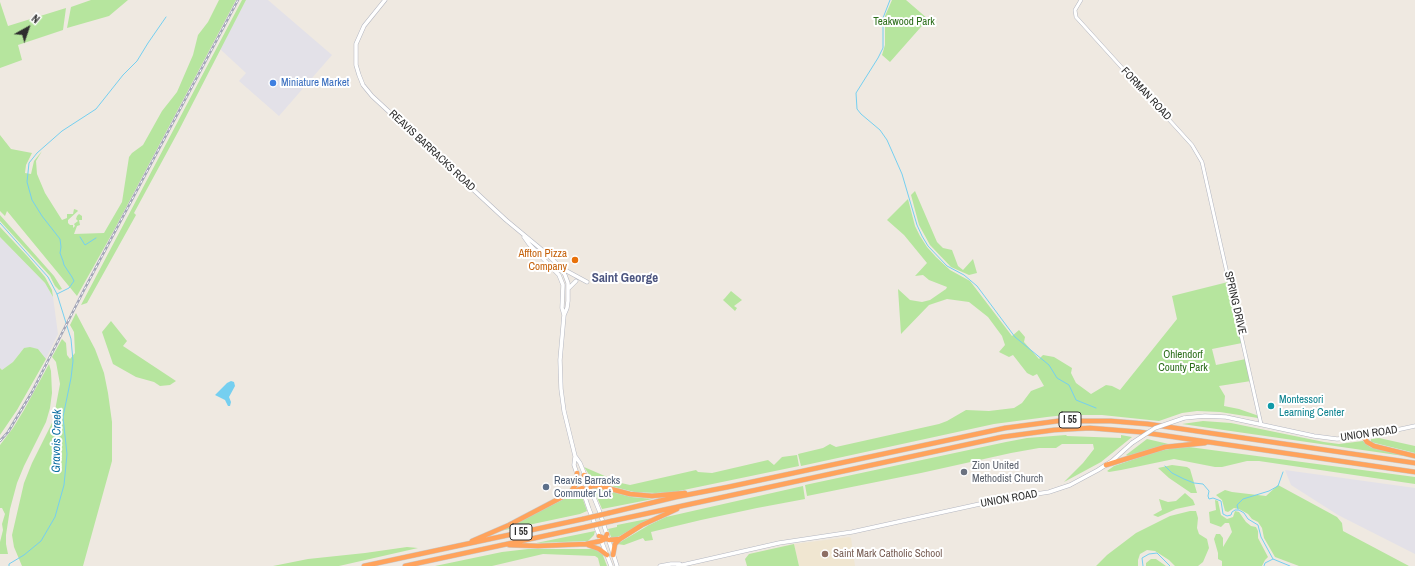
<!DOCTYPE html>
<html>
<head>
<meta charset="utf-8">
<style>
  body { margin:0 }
  #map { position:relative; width:1415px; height:566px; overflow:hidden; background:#efe9e1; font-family:"Archivo Narrow",sans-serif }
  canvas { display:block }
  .north { position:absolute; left:8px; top:8px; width:40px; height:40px; -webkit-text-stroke:3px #fff; paint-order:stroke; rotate:40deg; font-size:11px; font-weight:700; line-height:16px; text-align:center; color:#2e2e2e }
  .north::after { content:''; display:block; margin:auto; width:14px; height:18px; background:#2e2e2e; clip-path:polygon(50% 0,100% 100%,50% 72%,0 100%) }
</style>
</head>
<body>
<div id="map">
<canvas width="1415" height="566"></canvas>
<div class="north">N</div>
</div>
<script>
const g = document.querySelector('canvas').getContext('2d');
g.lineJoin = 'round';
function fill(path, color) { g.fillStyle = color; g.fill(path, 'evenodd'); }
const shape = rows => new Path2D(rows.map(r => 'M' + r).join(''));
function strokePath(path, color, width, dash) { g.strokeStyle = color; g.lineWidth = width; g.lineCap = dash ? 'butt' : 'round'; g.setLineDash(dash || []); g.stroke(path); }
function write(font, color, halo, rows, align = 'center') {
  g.font = font + ' "Archivo Narrow",sans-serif'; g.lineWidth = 4; g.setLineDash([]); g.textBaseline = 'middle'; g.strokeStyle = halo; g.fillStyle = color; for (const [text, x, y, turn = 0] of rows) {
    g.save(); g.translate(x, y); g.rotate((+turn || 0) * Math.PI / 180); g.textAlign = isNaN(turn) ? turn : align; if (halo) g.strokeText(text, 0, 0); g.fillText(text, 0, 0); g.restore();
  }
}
fill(shape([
  [246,0,268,0,332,55,279,116,239,81,246,73,220,49],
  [0,237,45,283,53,297,58,334,46,359,38,349,24,348,13,362,2,370,0,368],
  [1285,470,1415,488,1415,554,1338,515,1291,485]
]), '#e3e1e8');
fill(shape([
  [849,537,851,538,855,566,799,566,794,544]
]), '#f0e6d1');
fill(shape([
  [91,0,128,0,109,16,67,28,71,7],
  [219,0,236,0,113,232,77,296,7,211,5,216,0,211,0,135,11,149,32,153,26,165,25,173,31,174,34,161,42,151,36,161,37,174,45,193,62,220,67,218,67,214,73,214,74,209,77,210,78,211,68,220,68,223,70,225,73,225,73,228,75,226,74,224,78,221,76,219,77,216,79,214,82,216,82,220,79,220,80,225,77,226,74,234,104,233,122,202,129,157,132,153,143,145,162,111,177,92,193,55,198,35,208,22],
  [242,0,246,0,178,132,134,213,136,215,87,303,81,305],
  [892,0,906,0,928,19,890,62,882,55,885,45,885,16],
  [0,2,8,26,66,8,63,30,18,45,22,60,0,68],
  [915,191,937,242,943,248,952,250,958,266,963,270,973,259,977,273,969,275,951,267,930,245,919,225,911,195],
  [908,199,915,226,920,236,927,247,936,257,950,270,970,281,1012,336,1019,330,1025,337,1024,342,1039,359,1043,355,1054,357,1072,368,1071,373,1076,383,1091,394,1106,385,1112,386,1120,390,1177,319,1172,296,1228,282,1242,343,1212,349,1216,365,1246,359,1251,381,1219,386,1225,396,1224,406,1239,409,1259,416,1258,418,1220,412,1197,411,1182,413,1159,421,1102,415,1065,415,1047,417,994,424,801,466,798,454,823,448,830,444,836,447,939,424,947,421,966,410,989,411,1014,408,1022,403,1031,391,1044,386,1037,374,1033,376,1027,373,1013,355,1009,357,999,352,1005,345,1002,336,988,317,969,302,947,299,929,305,901,334,898,289,910,300,922,302,930,300,946,289,947,287,929,280,923,275,915,276,927,263,904,235,887,220],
  [0,215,54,276,62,289,59,290,55,286,50,276,0,221],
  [0,227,29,258,45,277,52,290,53,297,45,283,0,237],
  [731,291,742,300,734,306,737,308,735,311,723,300,725,298,726,299,725,298],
  [76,313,95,349,104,373,108,393,112,422,112,461,83,566,22,566,14,547,12,535,24,483,32,463,53,421,60,384,56,362,52,357,62,339,66,343,67,355,70,359,75,353,74,332,70,325],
  [111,321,127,341,123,346,176,381,170,385,160,386,154,382,136,377,113,364,102,332],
  [30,347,38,349,46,359,17,410,0,435,0,368,2,370,13,362,24,348],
  [49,364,51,371,52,393,50,408,46,422,24,466,17,483,10,509,6,535,6,544,8,554,0,554,0,542,3,530,2,524,5,514,2,508,0,508,0,445,13,428,24,410],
  [1203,421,1231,423,1324,442,1339,444,1363,441,1370,447,1411,457,1182,424],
  [1066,435,1067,436,1121,438,1121,435,1132,437,1101,462,1064,482,1083,463,1094,449,1093,444,1062,444,1056,448,1039,448,1011,453,921,473,807,496,805,485,1006,442,1027,438],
  [1379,438,1415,446,1415,453,1371,442,1371,439],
  [1147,439,1173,445,1154,448,1128,456,1126,455],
  [1189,447,1415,477,1415,484,1259,461,1247,461,1222,467,1215,467,1174,459,1121,470,1109,472,1107,471,1114,466,1158,451,1175,448],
  [797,455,799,466,674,492,656,493,634,492,611,486,590,476,584,467,621,483,630,485,696,470,698,472,712,473,768,460,774,465,782,457],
  [1172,465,1187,467,1190,469,1197,493,1191,493,1169,478,1158,468],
  [1278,485,1337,517,1342,523,1343,531,1409,566,1299,566,1275,557,1264,538,1262,528,1258,522,1252,519,1248,514,1239,509,1234,508,1228,512,1225,511,1222,500,1216,495,1225,490,1232,492,1266,496],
  [803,486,805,499,757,508,701,520,651,532,653,540,645,541,643,538,624,545,617,544,622,541,649,525,666,517],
  [593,488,598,488,631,497,653,499,602,509],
  [580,491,587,511,580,514,500,531],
  [1185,493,1193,500,1195,505,1176,509,1158,517,1153,515,1162,510,1159,499,1168,502,1176,501],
  [1215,500,1218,501,1221,515,1227,519,1233,517,1235,511,1239,512,1246,522,1251,526,1256,527,1258,531,1258,538,1268,557,1265,560,1262,566,1222,566,1222,561,1218,559,1218,553,1214,539,1216,534,1220,534,1223,538,1223,547,1232,532,1229,523,1225,523,1221,527,1210,523,1209,512,1216,510],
  [1190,511,1196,511,1198,518,1197,528,1199,534,1207,539,1209,548,1203,562,1198,566,1175,566,1169,560,1155,551,1147,550,1140,554,1138,560,1138,566,1096,566,1107,555,1136,533,1170,516],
  [652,518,616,538,611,537,608,529,617,527,617,525],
  [595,531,594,535,588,541,536,543],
  [794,544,799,566,747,566,745,559,749,554],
  [407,547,418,548,339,566,273,566,308,559,365,553],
  [528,549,594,549,602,553,607,566,600,566,598,558,595,556,543,554,492,566,435,566,502,552],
  [1151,559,1156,559,1166,566,1146,566,1146,563]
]), '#b6e59e');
fill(shape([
  [231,381,234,382,235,386,229,397,231,402,230,406,228,406,225,400,215,395,227,383]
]), '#75cff0');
strokePath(shape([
  [890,0,883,18,883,48,878,58,856,93,857,109,861,114,880,130,887,140,902,174,917,225,922,236,928,246,947,266,964,275,977,286,1015,337,1049,365,1057,378,1069,385,1076,400,1096,408],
  [0,223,48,277,57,294,71,339,73,361,71,378,63,417,67,454,64,485,55,517,41,541,24,555,9,564,9,566],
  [80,237,85,245,96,238],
  [57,294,69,288,74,281,72,277,64,265,63,261,60,253,61,247,60,239,42,216,32,200,27,182,29,163,37,153,62,131,96,109,123,75,137,61,148,43,166,17],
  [1165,466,1172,473,1184,479,1194,483,1203,484,1209,491,1208,496,1209,499,1213,498,1221,501,1223,514,1227,516,1231,515,1232,512,1235,510,1239,510,1244,513,1248,519,1258,525,1261,537,1273,559],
  [1238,509,1237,505,1243,499,1269,491,1278,486,1283,472],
  [1143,566,1142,558,1149,554,1157,553,1170,566],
  [1264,566,1265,563,1273,559,1290,566]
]), '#75cff0', 1);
const tertiary = shape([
  [1081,0,1075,10,1076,17,1192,145,1202,162,1261,424]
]);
const secondary = shape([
  [385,0,364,26,356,44,356,65,359,75,363,85,372,96,506,220,547,254,561,268,565,275,568,283,568,301,567,308,564,315,560,360,561,389,564,411,575,456,580,463,599,510,617,566],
  [524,237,529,244,559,275,563,285,562,308,564,315],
  [563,269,587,282],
  [569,288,576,281],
  [1184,418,1205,416,1226,417,1314,436,1337,439,1364,437,1415,426],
  [575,457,574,465,589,509,611,566],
  [660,566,671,564,680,564],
  [678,566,779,543,852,532,998,500,1049,492,1070,485,1098,470,1112,461,1132,443]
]);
const motorway = shape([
  [1364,437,1367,442,1374,446,1415,456],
  [1106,465,1165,447,1205,443],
  [584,475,603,487,630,494,652,496,685,493],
  [573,492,582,488,587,490,592,494],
  [584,494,592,486,600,486],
  [609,513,676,497,728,487,1005,428,1058,421,1111,421,1148,424,1415,463],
  [612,521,1002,437,1054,430,1090,428,1140,432,1415,472],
  [599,536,609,540,620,539,642,525,677,509],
  [472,541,509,525,570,493,576,484,577,473],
  [509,545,538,546,586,544,601,541,605,539,607,534],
  [588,545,599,549,607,555],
  [613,555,615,544,619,540],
  [364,566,583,519],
  [405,566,586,527]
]);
strokePath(tertiary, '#b4b7c1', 4);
strokePath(secondary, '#b4b7c1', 4.5);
strokePath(motorway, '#c9c9c9', 5.5);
strokePath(tertiary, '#fff', 3);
strokePath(secondary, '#fff', 3.5);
strokePath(motorway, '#ffa35c', 4.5);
const rail = shape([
  [0,441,8,432,32,392,84,290,238,0]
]);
strokePath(rail, '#a3a6b8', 2.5);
strokePath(rail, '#fff', 1, [3]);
const secondaryBridge = shape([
  [1132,443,1155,428,1184,418]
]);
const motorwayBridge = shape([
  [583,519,609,513],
  [586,527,612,521]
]);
strokePath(secondaryBridge, '#b4b7c1', 4.5, []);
strokePath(motorwayBridge, '#c9c9c9', 5.5, []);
strokePath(secondaryBridge, '#fff', 3.5);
strokePath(motorwayBridge, '#ffa35c', 4.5);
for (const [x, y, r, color] of [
  [273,83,4,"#3f7fe0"],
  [575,260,4,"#e8710a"],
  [1271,406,4,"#0f9aa8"],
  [964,472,4,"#6b7280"],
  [546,487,4,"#5c6f8a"],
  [825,554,4,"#8d6e63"]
]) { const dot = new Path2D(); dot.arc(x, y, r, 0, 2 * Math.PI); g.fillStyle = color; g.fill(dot); strokePath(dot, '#fff', 1.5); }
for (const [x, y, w] of [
  [1070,420,22],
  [521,532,22]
]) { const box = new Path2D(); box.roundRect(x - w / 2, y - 8, w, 16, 3); g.fillStyle = '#fff'; g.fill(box); strokePath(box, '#2e2e2e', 1); }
write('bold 10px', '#2e2e2e', null, [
  ["I 55",1070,420],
  ["I 55",521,532]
]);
write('11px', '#2c6e1b', '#fff', [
  ["Teakwood Park",904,22],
  ["Ohlendorf",1183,355],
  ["County Park",1183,368]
]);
write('11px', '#366cbe', '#fff', [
  ["Miniature Market",281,83]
], 'left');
write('11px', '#2e2e2e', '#fff', [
  ["FORMAN ROAD",1146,94,47],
  ["REAVIS BARRACKS ROAD",432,151,43],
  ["SPRING DRIVE",1235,303,77],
  ["UNION ROAD",1369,434,-8],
  ["UNION ROAD",1009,499,-10]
]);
write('11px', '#c56008', '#fff', [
  ["Affton Pizza",567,254],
  ["Company",567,267]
], 'right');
write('11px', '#0d838f', '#fff', [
  ["Montessori",1279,400],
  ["Learning Center",1279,413]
], 'left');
write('11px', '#5b616d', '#fff', [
  ["Zion United",972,466],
  ["Methodist Church",972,479]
], 'left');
write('11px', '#4e5e75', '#fff', [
  ["Reavis Barracks",554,481],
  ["Commuter Lot",554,494]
], 'left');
write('11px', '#785e54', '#fff', [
  ["Saint Mark Catholic School",833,554]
], 'left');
write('italic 12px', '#0d6fa3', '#fff', [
  ["Gravois Creek",57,441,-89]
]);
write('bold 13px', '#4d5680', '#fff', [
  ["Saint George",625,279]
]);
</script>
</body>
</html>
